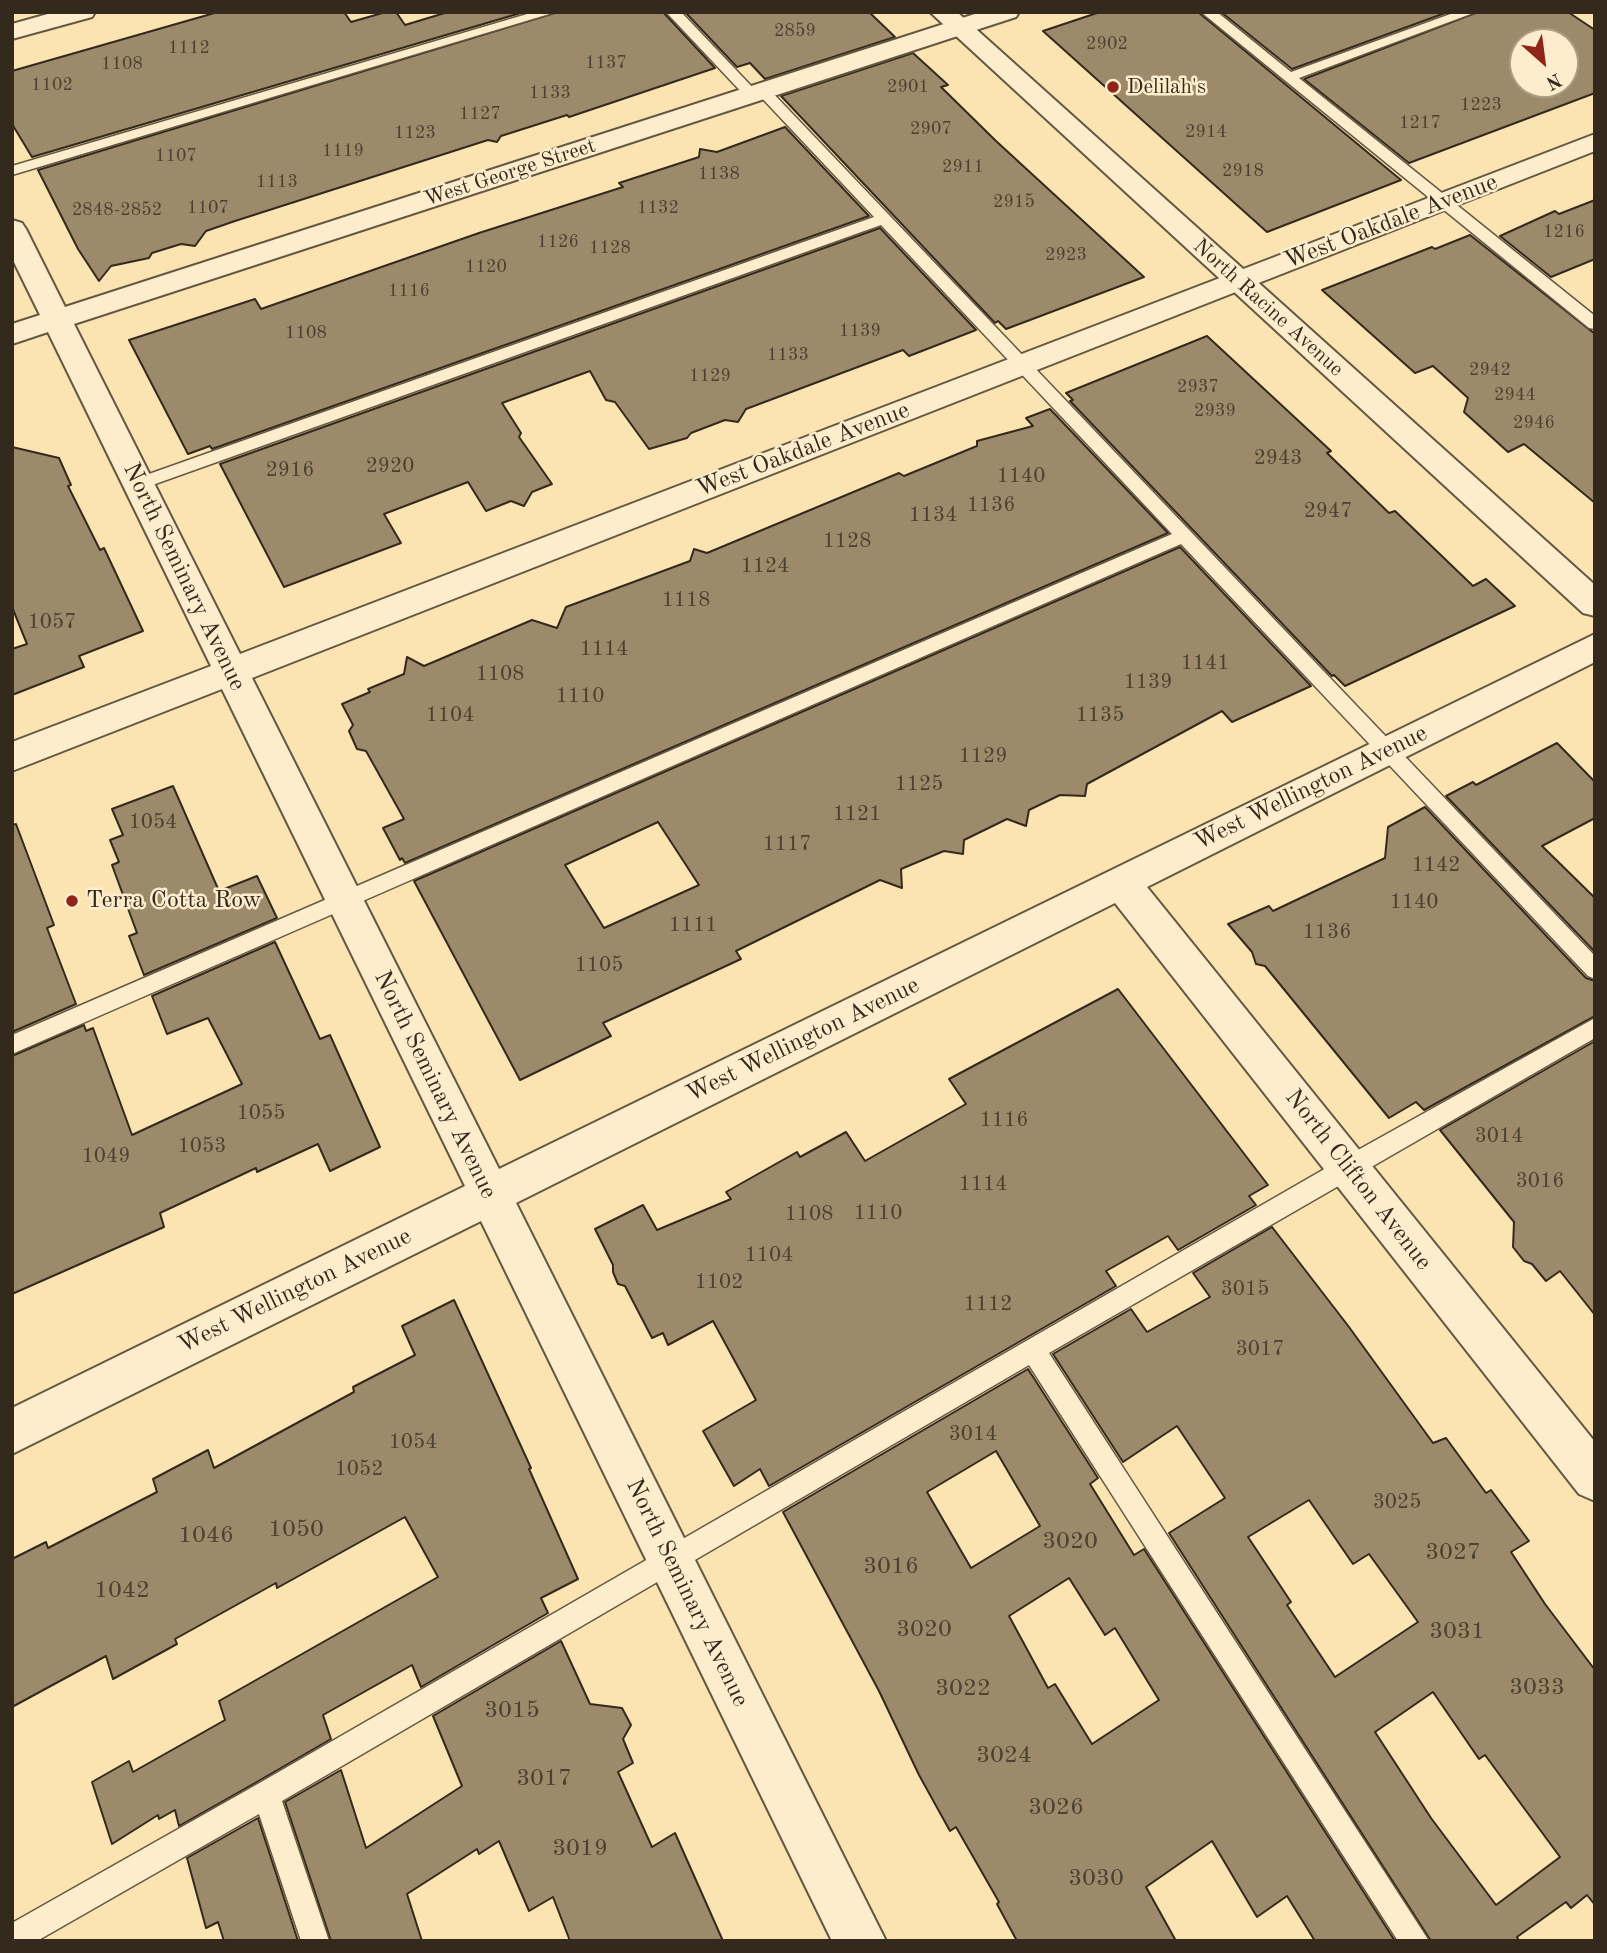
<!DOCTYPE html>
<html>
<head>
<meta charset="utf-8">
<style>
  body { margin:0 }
  #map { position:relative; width:1607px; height:1953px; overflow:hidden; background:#fce4b2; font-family:"Old Standard TT",serif }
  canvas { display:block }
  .frame { position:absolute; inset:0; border:14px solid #33291c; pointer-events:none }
  .north { position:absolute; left:1509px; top:28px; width:70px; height:70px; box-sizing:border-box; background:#fdedcd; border:2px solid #ac9f86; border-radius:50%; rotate:152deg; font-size:19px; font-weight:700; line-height:28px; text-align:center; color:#33291c }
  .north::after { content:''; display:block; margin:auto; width:24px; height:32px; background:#8f2418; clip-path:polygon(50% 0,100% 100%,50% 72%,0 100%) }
</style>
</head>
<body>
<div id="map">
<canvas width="1607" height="1953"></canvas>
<div class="frame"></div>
<div class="north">N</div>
</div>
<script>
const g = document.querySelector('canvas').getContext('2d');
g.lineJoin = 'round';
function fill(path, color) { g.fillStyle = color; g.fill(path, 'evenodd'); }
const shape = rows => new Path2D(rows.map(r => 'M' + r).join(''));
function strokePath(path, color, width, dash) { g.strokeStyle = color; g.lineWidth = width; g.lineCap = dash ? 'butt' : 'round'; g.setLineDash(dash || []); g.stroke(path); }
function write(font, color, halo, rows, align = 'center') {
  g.font = font + ' "Old Standard TT",serif'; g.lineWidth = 5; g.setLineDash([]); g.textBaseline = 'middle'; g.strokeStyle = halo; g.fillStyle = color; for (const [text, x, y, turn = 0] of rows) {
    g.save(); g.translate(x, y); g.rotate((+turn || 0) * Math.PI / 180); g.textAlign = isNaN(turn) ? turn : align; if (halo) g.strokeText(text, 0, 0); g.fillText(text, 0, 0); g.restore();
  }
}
const building = shape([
  [218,12,344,12,351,22,386,12,396,12,405,25,448,12,524,12,32,157,12,124,12,71,218,12],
  [558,12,663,12,715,68,569,117,567,115,501,136,497,142,488,140,235,221,206,231,195,246,181,244,152,253,149,258,111,266,99,281,78,249,38,170,558,12],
  [685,12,869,12,895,37,765,79,750,63,737,67,685,12],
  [1100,12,1198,12,1401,180,1267,232,1043,31,1100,12],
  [1221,12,1448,12,1292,69,1221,12],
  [1478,12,1568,12,1595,30,1595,93,1409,163,1304,79,1478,12],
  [1523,42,1565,42,1565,84,1523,84,1523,42],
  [913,53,948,85,941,87,996,141,1144,277,1006,329,998,321,995,323,781,96,913,53],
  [785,127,869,216,212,449,210,446,188,454,129,340,255,299,261,309,479,233,623,187,619,183,699,157,700,149,717,152,785,127],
  [1595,200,1595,259,1551,277,1500,236,1555,211,1559,214,1595,200],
  [880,228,976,330,909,356,903,350,746,409,738,422,725,420,691,433,687,438,649,449,615,402,606,400,590,371,502,403,521,433,519,437,552,484,532,492,524,506,511,501,486,511,468,482,384,514,401,543,284,587,220,464,880,228],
  [1470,235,1595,334,1595,503,1524,444,1508,452,1464,412,1468,398,1433,366,1415,373,1322,290,1432,247,1435,249,1470,235],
  [1207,336,1331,451,1327,453,1389,513,1395,511,1473,586,1486,579,1515,606,1345,686,1334,675,1332,676,1070,401,1073,400,1066,393,1207,336],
  [1050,409,1168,533,405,863,402,858,400,860,383,828,404,819,366,751,357,749,349,731,353,725,342,704,370,692,368,689,404,674,407,657,424,666,532,620,557,628,566,607,690,561,694,549,707,553,899,473,904,476,977,446,977,441,1033,426,1026,418,1050,409],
  [12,447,59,458,71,485,68,486,100,550,104,548,143,631,79,656,84,667,12,695,12,649,27,644,12,607,12,447],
  [1180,547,1311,686,1232,722,1222,711,1087,784,1085,796,1060,795,1029,810,1026,826,1007,819,964,840,963,854,944,851,901,869,902,888,880,880,736,951,741,959,603,1023,611,1036,520,1080,414,881,1180,547],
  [658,822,699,885,604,928,565,865,658,822],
  [1557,743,1595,782,1595,818,1542,846,1595,898,1595,952,1446,796,1473,782,1476,785,1557,743],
  [173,786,219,891,257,876,277,918,144,975,129,936,137,933,112,865,119,862,110,840,123,835,112,809,173,786],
  [1425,807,1586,978,1595,981,1595,1016,1424,1110,1416,1102,1389,1118,1265,966,1256,964,1252,952,1228,924,1269,906,1273,911,1385,858,1388,827,1425,807],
  [16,824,54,925,47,928,76,1004,12,1032,12,825,16,824],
  [275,942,320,1039,330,1035,380,1147,330,1171,318,1144,257,1172,256,1168,160,1213,164,1227,12,1294,12,1056,84,1025,86,1031,93,1028,132,1135,242,1084,208,1018,167,1034,152,996,275,942],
  [1118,989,1268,1185,1249,1196,1256,1205,1178,1250,1168,1236,1106,1271,1116,1286,769,1486,760,1469,734,1486,703,1431,756,1400,713,1321,668,1345,663,1333,652,1338,625,1286,618,1284,613,1272,613,1265,595,1229,643,1205,657,1230,731,1199,726,1192,797,1152,800,1157,846,1132,865,1161,966,1104,949,1079,1118,989],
  [1595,1041,1595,1315,1560,1271,1546,1281,1532,1264,1524,1261,1513,1247,1514,1222,1440,1130,1595,1041],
  [1272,1227,1349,1327,1433,1443,1446,1438,1486,1493,1491,1490,1529,1541,1511,1552,1545,1604,1595,1670,1595,1905,1587,1895,1571,1908,1566,1902,1517,1937,1519,1941,1431,1941,1169,1533,1225,1498,1177,1426,1123,1462,1053,1354,1131,1309,1147,1332,1210,1297,1193,1273,1272,1227],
  [1309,1500,1353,1564,1369,1554,1418,1622,1335,1677,1287,1605,1291,1602,1248,1537,1309,1500],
  [1433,1692,1479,1759,1485,1755,1560,1857,1496,1905,1431,1818,1375,1732,1433,1692],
  [454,1300,531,1468,529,1469,578,1579,541,1598,548,1613,421,1687,412,1665,323,1715,331,1739,255,1783,179,1826,175,1810,159,1819,158,1815,112,1844,92,1782,129,1761,133,1772,225,1720,219,1701,438,1577,405,1517,277,1588,276,1583,175,1639,177,1644,113,1679,106,1656,12,1707,12,1559,46,1542,48,1548,157,1492,153,1479,208,1450,214,1468,354,1392,353,1387,415,1355,402,1326,454,1300],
  [1028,1369,1098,1478,1090,1484,1134,1555,1144,1549,1395,1941,1315,1941,1287,1896,1257,1917,1212,1841,1146,1887,1176,1941,1017,1941,997,1904,999,1902,956,1827,950,1831,919,1775,879,1691,783,1512,1028,1369],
  [996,1451,1040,1526,971,1568,927,1492,996,1451],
  [1069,1578,1105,1635,1115,1628,1159,1700,1092,1744,1055,1684,1048,1688,1009,1616,1069,1578],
  [561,1641,590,1704,622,1708,631,1725,623,1739,633,1763,618,1772,652,1847,675,1833,723,1941,570,1941,553,1897,529,1911,499,1841,479,1854,477,1849,407,1894,422,1941,331,1941,285,1802,341,1770,366,1848,462,1786,433,1716,561,1641],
  [258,1818,298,1941,224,1941,218,1922,206,1928,187,1858,258,1818]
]);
fill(building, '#9c8a6a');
strokePath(building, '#33291c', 2);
const service = shape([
  [534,12,556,12,12,175,12,166,534,12],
  [666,12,681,12,756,91,763,87,768,88,1595,956,1595,979,1588,976,1181,544,12,1054,12,1035,1172,534,881,225,144,488,132,488,129,484,132,480,874,217,759,95,752,99,747,98,666,12],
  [1201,12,1217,12,1291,72,1456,12,1476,12,1299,78,1595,316,1595,329,1589,328,1201,12],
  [1595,1018,1595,1038,1049,1353,1429,1941,1398,1941,1029,1365,282,1801,329,1941,301,1941,259,1814,37,1941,12,1941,12,1923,256,1785,1340,1160,1595,1018]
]);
const minor = shape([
  [55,12,95,12,92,17,12,39,12,24,55,12],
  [981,12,1019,12,1016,17,74,324,240,654,1595,134,1595,151,252,678,499,1169,1595,634,1595,662,1147,887,1595,1442,1595,1501,1579,1494,1115,903,516,1203,886,1941,832,1941,481,1221,12,1454,12,1408,465,1186,222,689,12,771,12,742,211,666,48,332,12,344,12,324,40,315,12,258,12,220,22,223,26,229,65,307,981,12]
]);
const tertiary = shape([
  [930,12,957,12,1595,585,1595,616,1583,613,930,12]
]);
strokePath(service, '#655842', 3);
strokePath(minor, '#655842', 4);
strokePath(tertiary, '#655842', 4);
fill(service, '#fdedcd');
fill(minor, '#fdedcd');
fill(tertiary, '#fdedcd');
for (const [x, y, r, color] of [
  [1113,87,7,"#8f2418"],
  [72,901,7,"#8f2418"]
]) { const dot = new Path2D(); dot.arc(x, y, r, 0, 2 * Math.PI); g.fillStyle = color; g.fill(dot); strokePath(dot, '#fdedcd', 2.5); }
write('18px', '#4d4130', null, [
  ["2859",795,31],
  ["2902",1107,44],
  ["1112",189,48],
  ["1137",606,63],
  ["1108",122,64],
  ["1102",52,85],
  ["2901",908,87],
  ["1133",550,93],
  ["1223",1481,105],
  ["1127",480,114],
  ["1217",1420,123],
  ["2907",931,129],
  ["2914",1206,132],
  ["1123",415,133],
  ["1119",343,151],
  ["1107",176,156],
  ["2911",963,167],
  ["2918",1243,171],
  ["1138",719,174],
  ["1113",277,182],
  ["2915",1014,202],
  ["1107",208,208],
  ["1132",658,208],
  ["2848-2852",117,210],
  ["1216",1564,232],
  ["1126",558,242],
  ["1128",610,248],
  ["2923",1066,255],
  ["1120",486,267],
  ["1116",409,291],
  ["1139",860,331],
  ["1108",306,333],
  ["1133",788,355],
  ["2942",1490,370],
  ["1129",710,376],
  ["2937",1198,387],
  ["2944",1515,395],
  ["2939",1215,411],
  ["2946",1534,423]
]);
write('21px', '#33291c', '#fdedcd', [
  ["Delilah's",1127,87]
], 'left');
write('21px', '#33291c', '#fdedcd', [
  ["West George Street",510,173,-18],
  ["North Racine Avenue",1268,308,42]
]);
write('21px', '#4d4130', null, [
  ["2943",1278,458],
  ["2920",390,466],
  ["2916",290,470],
  ["1140",1021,476],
  ["1136",991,505],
  ["2947",1328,511],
  ["1134",933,515],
  ["1128",847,541],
  ["1124",765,566],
  ["1118",686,600],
  ["1057",52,622],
  ["1114",604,649],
  ["1141",1205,663],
  ["1108",500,674],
  ["1139",1148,682],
  ["1110",580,696],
  ["1104",450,715],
  ["1135",1100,715],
  ["1129",983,756],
  ["1125",919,784],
  ["1121",857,814],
  ["1054",153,822],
  ["1117",787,844],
  ["1142",1436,865],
  ["1140",1414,902],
  ["1111",693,925],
  ["1136",1327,932],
  ["1105",599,965],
  ["1055",261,1113],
  ["1116",1004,1120],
  ["3014",1499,1136],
  ["1053",202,1146],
  ["1049",106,1156],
  ["3016",1540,1181],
  ["1114",983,1184],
  ["1110",878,1213],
  ["1108",809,1214],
  ["1104",769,1255],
  ["1102",719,1282],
  ["3015",1245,1289],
  ["1112",988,1304],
  ["3017",1260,1349],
  ["3014",973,1434],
  ["1054",413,1442],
  ["1052",359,1469],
  ["3025",1397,1502]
]);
write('24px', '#33291c', '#fdedcd', [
  ["West Oakdale Avenue",1391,222,-21],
  ["West Oakdale Avenue",803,450,-21],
  ["North Seminary Avenue",184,577,64],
  ["West Wellington Avenue",1311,788,-26],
  ["West Wellington Avenue",803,1040,-26],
  ["North Seminary Avenue",435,1085,64],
  ["North Clifton Avenue",1358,1180,52],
  ["West Wellington Avenue",295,1291,-26],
  ["North Seminary Avenue",687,1593,64]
]);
write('24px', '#33291c', '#fdedcd', [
  ["Terra Cotta Row",86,901]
], 'left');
write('24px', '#4d4130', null, [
  ["1050",296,1530],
  ["1046",206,1536],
  ["3020",1070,1542],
  ["3027",1453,1553],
  ["3016",891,1567],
  ["1042",122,1591],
  ["3020",924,1630],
  ["3031",1457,1632],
  ["3033",1537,1688],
  ["3022",963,1689],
  ["3015",512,1711],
  ["3024",1004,1756],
  ["3017",544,1779],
  ["3026",1056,1808],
  ["3019",580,1849],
  ["3030",1096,1879]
]);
</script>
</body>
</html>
